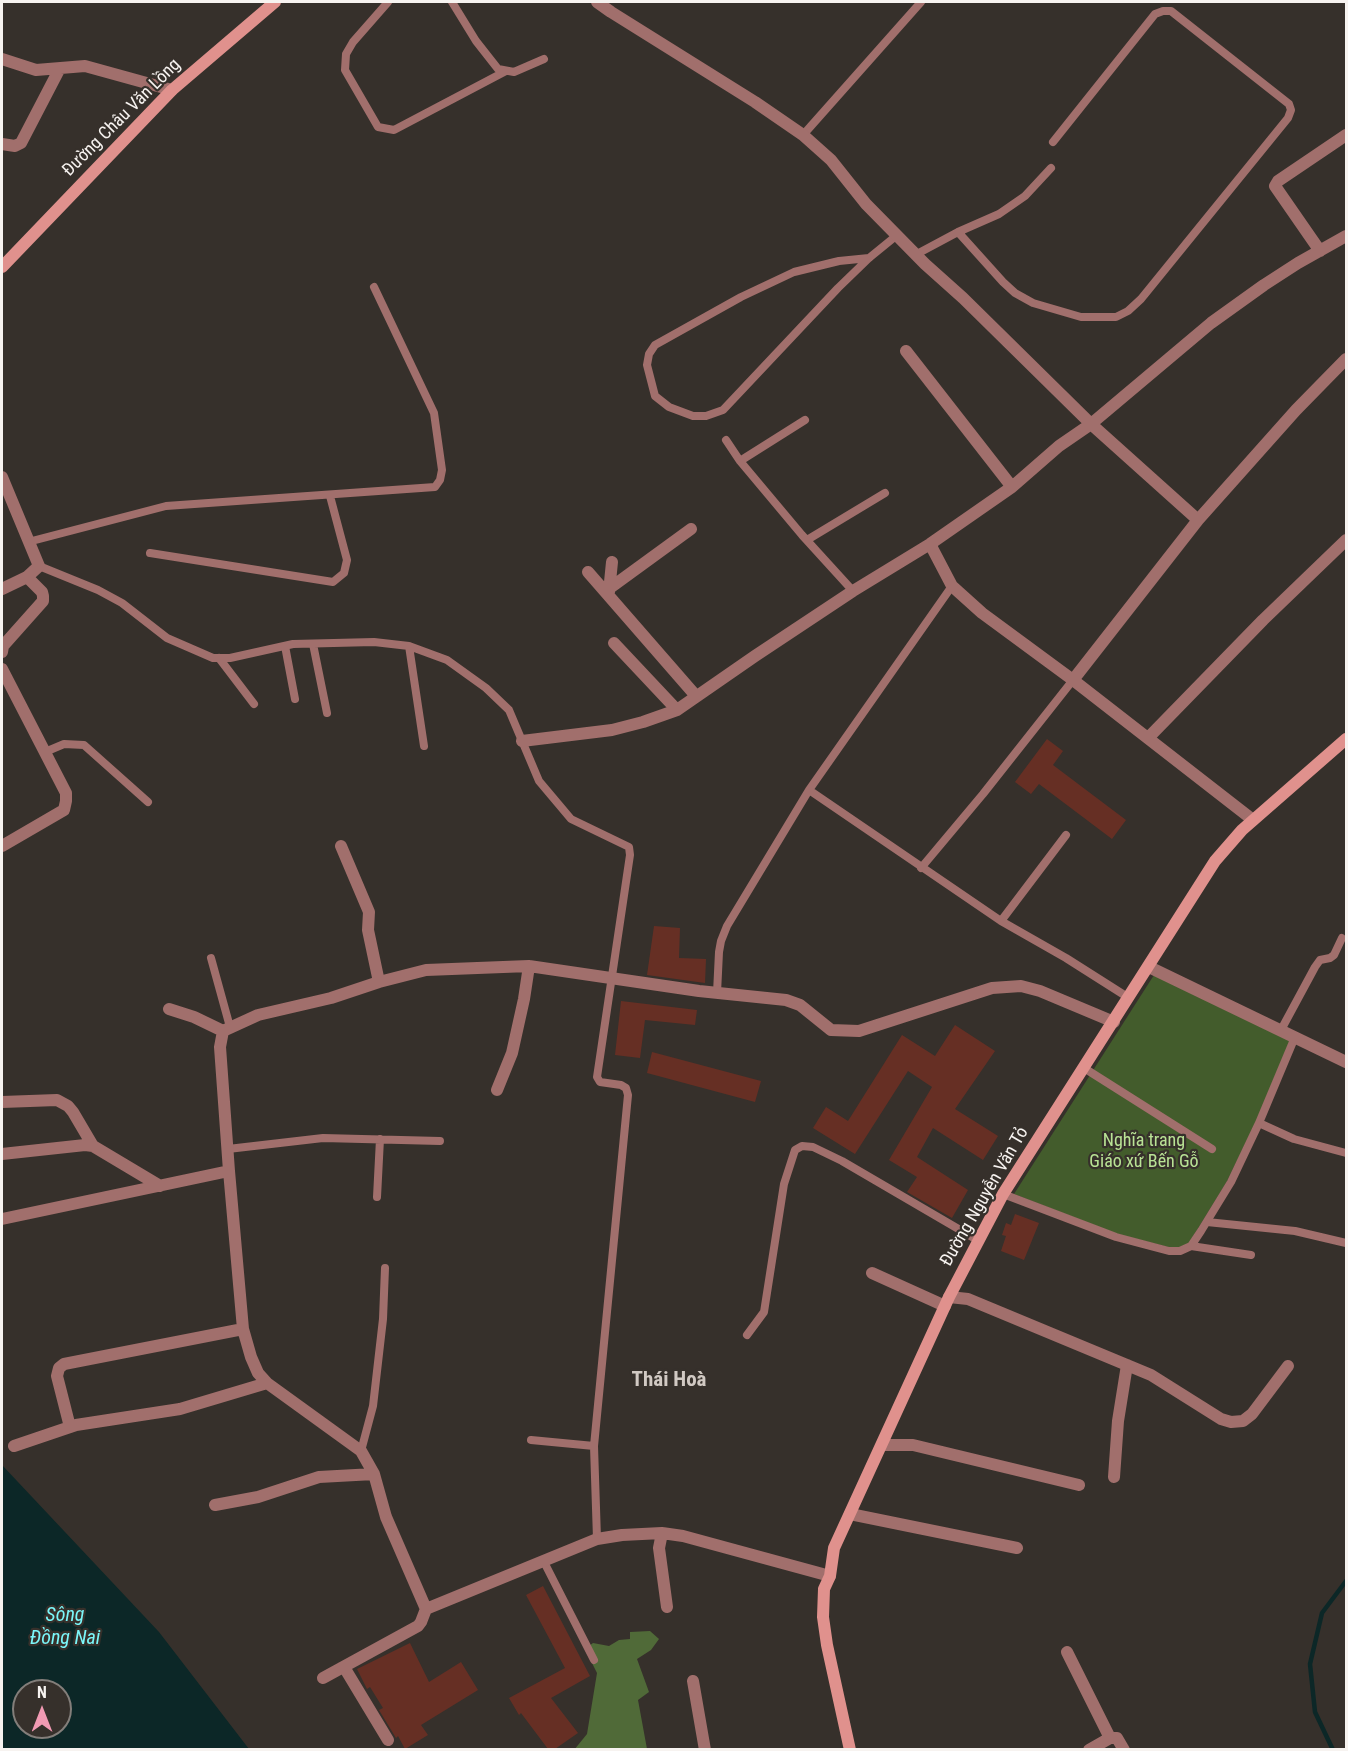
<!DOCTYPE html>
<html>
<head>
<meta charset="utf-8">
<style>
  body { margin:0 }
  #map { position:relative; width:1348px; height:1751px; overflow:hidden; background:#36302b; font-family:"Roboto Condensed",sans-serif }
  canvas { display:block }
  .frame { position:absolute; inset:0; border:3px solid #f7f3f0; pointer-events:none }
  .north { position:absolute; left:12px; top:1679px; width:60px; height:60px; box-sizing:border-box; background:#36302b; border:2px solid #837e7a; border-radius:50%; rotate:0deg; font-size:16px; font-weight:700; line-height:24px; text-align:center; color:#f7f3f0 }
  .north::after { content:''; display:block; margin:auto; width:21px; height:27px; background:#f19ab3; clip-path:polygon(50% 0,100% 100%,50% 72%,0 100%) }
</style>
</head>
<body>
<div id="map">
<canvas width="1348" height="1751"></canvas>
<div class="frame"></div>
<div class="north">N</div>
</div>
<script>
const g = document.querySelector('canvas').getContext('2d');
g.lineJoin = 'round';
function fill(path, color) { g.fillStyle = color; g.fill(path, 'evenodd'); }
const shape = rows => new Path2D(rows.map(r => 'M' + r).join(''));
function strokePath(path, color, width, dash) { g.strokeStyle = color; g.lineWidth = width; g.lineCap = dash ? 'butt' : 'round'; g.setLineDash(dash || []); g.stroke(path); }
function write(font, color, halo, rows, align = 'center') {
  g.font = font + ' "Roboto Condensed",sans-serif'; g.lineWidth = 4.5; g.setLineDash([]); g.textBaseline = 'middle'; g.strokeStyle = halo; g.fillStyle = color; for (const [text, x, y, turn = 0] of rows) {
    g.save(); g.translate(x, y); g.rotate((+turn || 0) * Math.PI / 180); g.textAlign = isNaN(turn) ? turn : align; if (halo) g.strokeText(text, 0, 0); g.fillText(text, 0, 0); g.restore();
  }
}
fill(shape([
  [1154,975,1290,1040,1256,1122,1226,1183,1189,1243,1180,1247,1168,1247,1117,1234,1014,1194]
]), '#435c2c');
fill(shape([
  [650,1631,659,1639,651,1650,637,1659,649,1692,638,1700,647,1749,574,1750,587,1734,597,1673,585,1649,593,1643,609,1646,619,1640,630,1639,630,1632]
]), '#506a38');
fill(shape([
  [2,1465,159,1632,249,1749,2,1749],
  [24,1691,60,1691,60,1727,24,1727]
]), '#0c2727');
strokePath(shape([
  [1333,1750,1315,1712,1310,1664,1322,1613,1346,1581]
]), '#0c2727', 4.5);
fill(shape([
  [1047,739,1063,751,1053,765,1126,820,1112,839,1039,784,1031,794,1015,782],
  [654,926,680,928,679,958,706,959,705,983,647,975],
  [621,1001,697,1010,695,1025,645,1020,640,1058,615,1055],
  [955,1025,995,1051,955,1109,998,1136,983,1160,933,1128,917,1157,968,1190,952,1218,907,1192,917,1177,889,1160,932,1087,908,1071,855,1154,813,1128,826,1107,848,1121,902,1035,935,1056],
  [652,1052,761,1081,755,1102,647,1073],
  [1015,1214,1039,1223,1024,1260,1001,1251,1006,1236,1002,1235,1006,1223,1011,1225],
  [543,1586,590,1676,551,1698,578,1733,555,1749,548,1749,521,1713,519,1715,509,1698,565,1668,526,1595],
  [410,1643,429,1682,461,1662,478,1690,421,1725,428,1735,405,1749,398,1736,396,1738,379,1710,383,1708,370,1687,367,1689,357,1669]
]), '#662f24');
strokePath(shape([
  [388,2,353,42,346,54,345,70,378,127,394,130,506,71],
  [452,2,476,41,498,69,514,72,544,59],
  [803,135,921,2],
  [958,232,1003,282,1015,293,1033,303,1081,317,1116,317,1128,311,1141,299,1288,118,1291,110,1289,104,1171,11,1163,11,1155,14,1053,142],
  [915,255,958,232,999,214,1025,196,1051,168],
  [869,258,838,288,723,410,706,416,693,416,669,407,655,396,647,365,649,354,655,345,741,297,794,272,839,261,869,258],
  [869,258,896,236],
  [726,440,740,461,802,535,853,591],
  [740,461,805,420],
  [807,540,885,493],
  [28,542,166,506,435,487,440,480,442,470,434,413,374,287],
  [150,553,333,582,344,573,347,560,330,496],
  [39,566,98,590,122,603,167,638,213,658,230,658,293,644,374,642,409,646,447,660,486,688,509,710,539,781,571,819,629,847,630,855,597,1077,600,1082,621,1085,626,1088,628,1095,594,1446,597,1539],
  [313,644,327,713],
  [285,646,295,699],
  [409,646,424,746],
  [219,658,254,704],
  [45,752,64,744,84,745,148,802],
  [809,790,1001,921,1066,958,1129,998],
  [921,868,983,794,1073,680],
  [1001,921,1066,835],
  [211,958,230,1027],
  [717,993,719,952,721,941,727,926,809,790,952,586],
  [1281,1030,1315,967,1320,960,1330,958,1334,955,1342,938],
  [1084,1068,1212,1149],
  [1259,1123,1295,1037],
  [228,1149,323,1138,440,1141],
  [1003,1194,1116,1237,1169,1251,1180,1251,1191,1246,1201,1231,1231,1182,1259,1123,1294,1139,1346,1153],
  [377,1197,380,1139],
  [1207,1222,1295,1231,1346,1243],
  [1191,1246,1251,1255],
  [747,1335,764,1312,784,1184,795,1150,802,1146,813,1147,842,1161,979,1241],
  [531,1440,594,1446],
  [361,1451,373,1406,383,1319,385,1268],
  [543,1560,594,1660]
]), '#a16f6c', 8);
strokePath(shape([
  [597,2,611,12,755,102,803,135,831,160,866,204,925,264,963,298,1091,424,1198,520],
  [2,59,36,70,85,66,172,90],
  [2,144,15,146,21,143,60,68],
  [1320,251,1275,186,1278,181,1346,135],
  [906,351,1012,487],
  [2,477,39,566,27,577,42,592,43,596,43,601,3,646,2,652],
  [930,544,952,586,982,613,1073,680,1253,820],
  [588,572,696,696],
  [610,588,691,529],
  [2,589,27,577],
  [609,592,612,562],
  [614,643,677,710],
  [2,669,66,793,66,801,64,810,2,846],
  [1073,680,1198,520,1296,410,1346,359],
  [1148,738,1263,620,1346,540],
  [522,741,612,730,643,722,677,710,755,656,853,591,930,544,1012,487,1059,446,1091,424,1211,323,1264,285,1298,263,1346,236],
  [341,846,369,912,368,930,379,982],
  [1149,967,1346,1062],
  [169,1009,194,1017,223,1031],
  [497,1090,512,1053,524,999,529,966],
  [2,1102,57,1100,68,1106,73,1112,93,1146],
  [2,1154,85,1145,93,1146,160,1186],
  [2,1219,229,1171],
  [872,1273,945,1306],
  [949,1297,968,1299,1151,1375,1221,1419,1231,1422,1243,1421,1252,1414,1288,1366],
  [70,1427,57,1376,59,1368,64,1364,243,1329],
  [882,1445,913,1445,1079,1485],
  [14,1446,76,1425,180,1409,267,1383],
  [1114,1477,1118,1421,1127,1365],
  [215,1505,258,1497,319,1477,374,1474],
  [850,1514,1017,1548],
  [662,1533,659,1548,667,1607],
  [426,1609,386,1517,374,1474,361,1451,267,1383,258,1373,251,1357,243,1329,229,1171,220,1047,223,1031,258,1015,331,998,379,982,426,970,529,966,699,991,786,1000,800,1005,831,1030,859,1031,992,988,1021,986,1040,991,1114,1022],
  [1067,1652,1110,1738],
  [344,1667,388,1740],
  [323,1678,418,1626,421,1622,426,1609,597,1539,622,1535,662,1533,683,1536,830,1576],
  [693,1681,705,1750],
  [1089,1750,1110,1738,1117,1738,1124,1750]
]), '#a16f6c', 12);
strokePath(shape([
  [2,267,172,90,275,2],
  [850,1750,827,1645,823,1617,824,1589,830,1576,834,1548,949,1297,1003,1194,1215,861,1242,830,1346,739]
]), '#e0918d', 12);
write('18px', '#f7f3f0', '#36302b', [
  ["Đường Châu Văn Lồng",122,118,-45],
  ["Đường Nguyễn Văn Tỏ",985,1197,-60]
]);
write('18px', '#b9e395', '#36302b', [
  ["Nghĩa trang",1144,1141],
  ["Giáo xứ Bến Gỗ",1144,1162]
]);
write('italic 20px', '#7bf7fa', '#36302b', [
  ["Sông",65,1616],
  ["Đồng Nai",65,1639]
]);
write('bold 21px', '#d1c9c3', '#36302b', [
  ["Thái Hoà",669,1381]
]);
</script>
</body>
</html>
